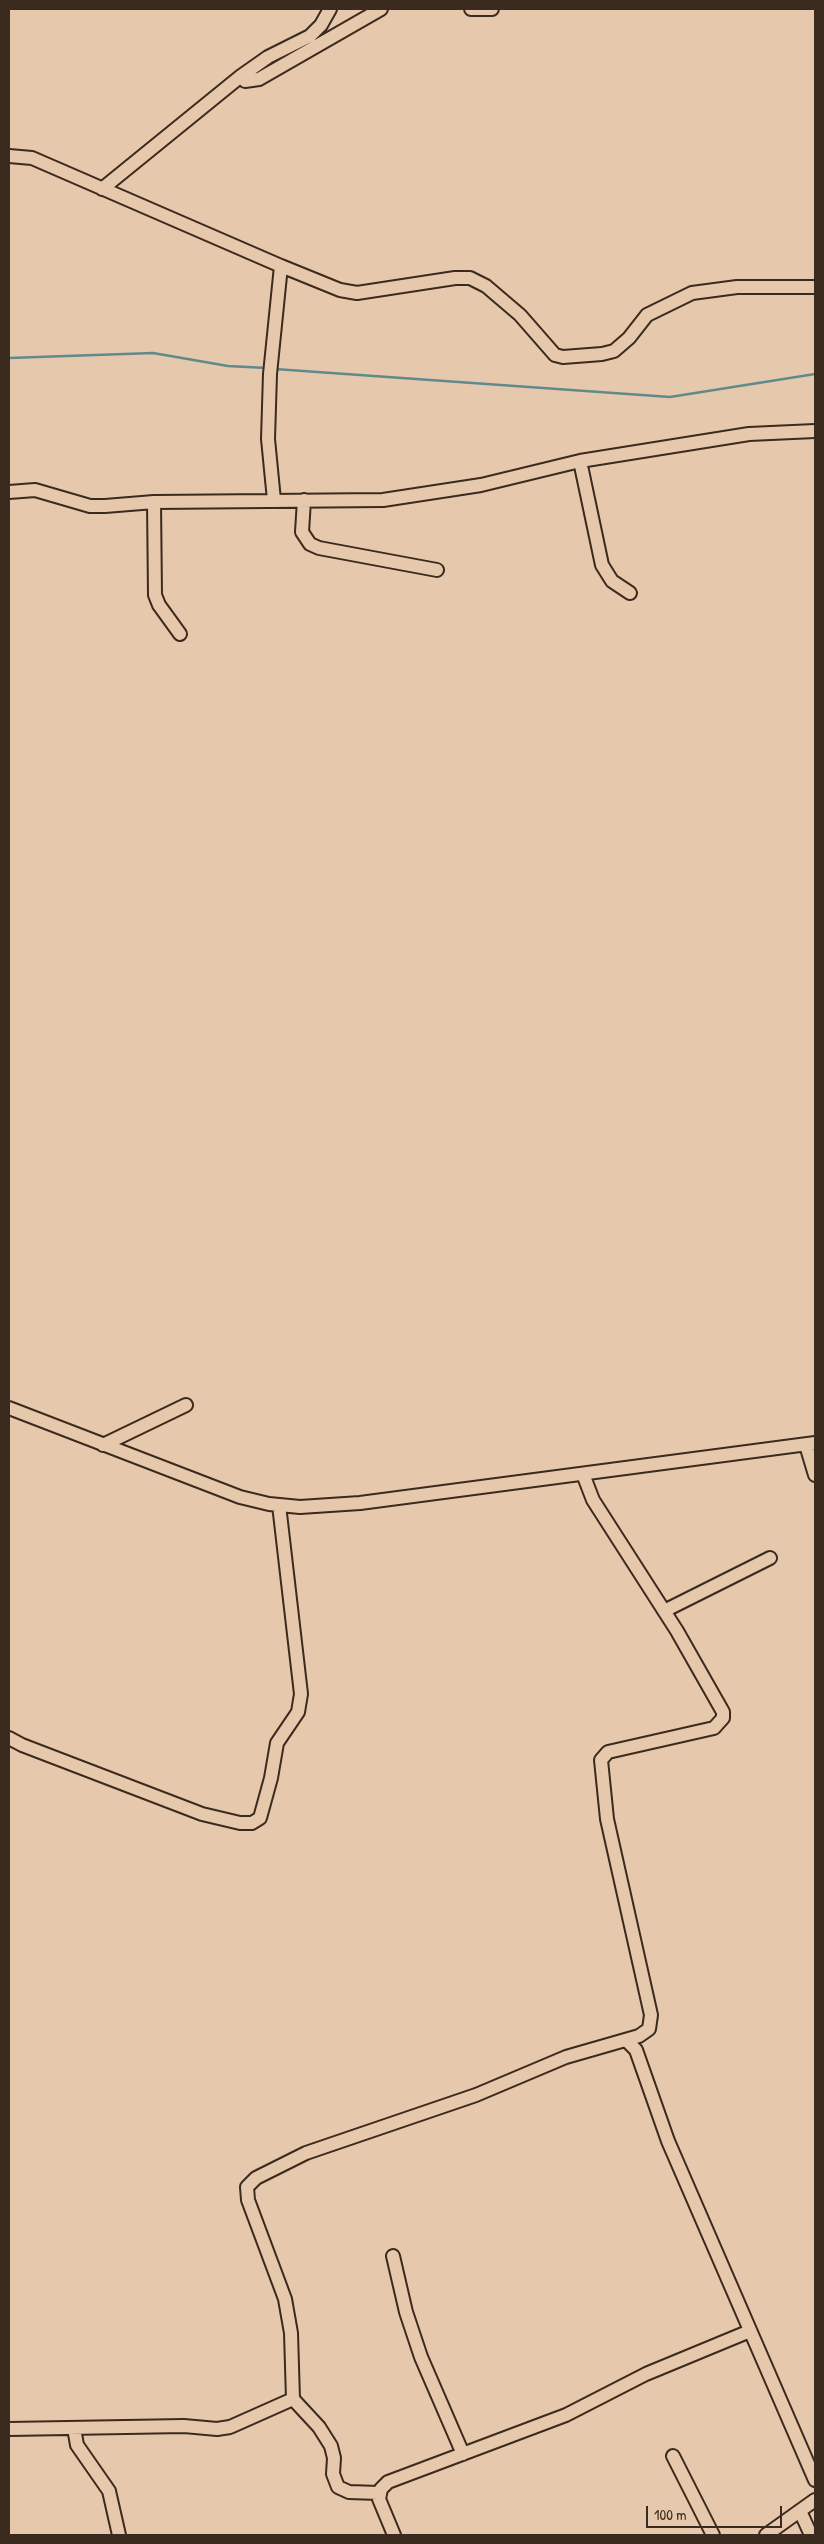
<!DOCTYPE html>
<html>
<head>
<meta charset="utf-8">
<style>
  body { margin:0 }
  #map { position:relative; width:824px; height:2544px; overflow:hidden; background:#e6c9ad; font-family:"Patrick Hand",sans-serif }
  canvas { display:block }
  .frame { position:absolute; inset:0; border:10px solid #3b2a1e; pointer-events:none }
  .scale { position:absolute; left:646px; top:2506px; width:136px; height:22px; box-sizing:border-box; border:2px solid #3b2a1e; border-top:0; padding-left:6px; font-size:15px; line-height:18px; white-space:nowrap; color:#3b2a1e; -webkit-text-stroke:4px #e6c9ad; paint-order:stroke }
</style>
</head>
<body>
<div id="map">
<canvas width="824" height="2544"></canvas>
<div class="frame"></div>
<div class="scale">100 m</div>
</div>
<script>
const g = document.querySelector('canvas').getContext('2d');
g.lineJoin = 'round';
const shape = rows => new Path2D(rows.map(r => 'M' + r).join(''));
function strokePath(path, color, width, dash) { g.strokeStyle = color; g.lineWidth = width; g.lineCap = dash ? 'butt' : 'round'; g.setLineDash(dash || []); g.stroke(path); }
strokePath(shape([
  [9,358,153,353,228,366,267,368],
  [275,369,670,397,815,374]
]), '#618a8c', 2.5);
const minor = shape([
  [471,9,492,9],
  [241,76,245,81,259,79,381,9],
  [9,156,32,158,281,266,340,290,357,293,455,278,470,278,486,286,520,315,555,355,563,357,602,354,614,351,629,338,647,315,692,293,737,287,815,287],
  [102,189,241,76,268,57,310,36,321,25,330,9],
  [580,461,602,565,612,581,630,593],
  [9,492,35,490,90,506,105,506,154,502,383,500,481,485,580,461,749,434,815,431],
  [274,500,268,439,270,374,281,266],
  [304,500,302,532,310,544,319,548,437,570],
  [154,502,155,595,159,605,180,634],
  [9,1408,240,1497,269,1504,300,1507,360,1503,815,1443],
  [103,1445,186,1405],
  [806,1445,815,1475],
  [664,1611,770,1558],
  [9,1738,22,1745,202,1814,240,1823,252,1823,260,1818,271,1778,277,1743,298,1712,301,1694,279,1505],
  [626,2040,636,2050,668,2141,815,2480],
  [393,2256,406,2312,421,2357,463,2454],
  [74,2428,77,2445,109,2491,119,2535],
  [9,2429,184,2426,217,2429,230,2427,293,2399],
  [673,2456,713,2535],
  [379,2493,349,2492,338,2487,333,2474,334,2458,331,2446,319,2427,293,2399,291,2333,285,2299,248,2200,247,2187,256,2178,306,2153,476,2095,566,2057,639,2036,649,2029,651,2015,607,1819,601,1760,608,1752,714,1728,723,1718,723,1712,677,1631,593,1500,583,1474],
  [800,2511,811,2535],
  [394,2535,379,2499,381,2489,388,2482,566,2415,646,2374,750,2331],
  [766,2535,815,2500]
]);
strokePath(minor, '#3b2a1e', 16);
strokePath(minor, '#e6c9ad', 12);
</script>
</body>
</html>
